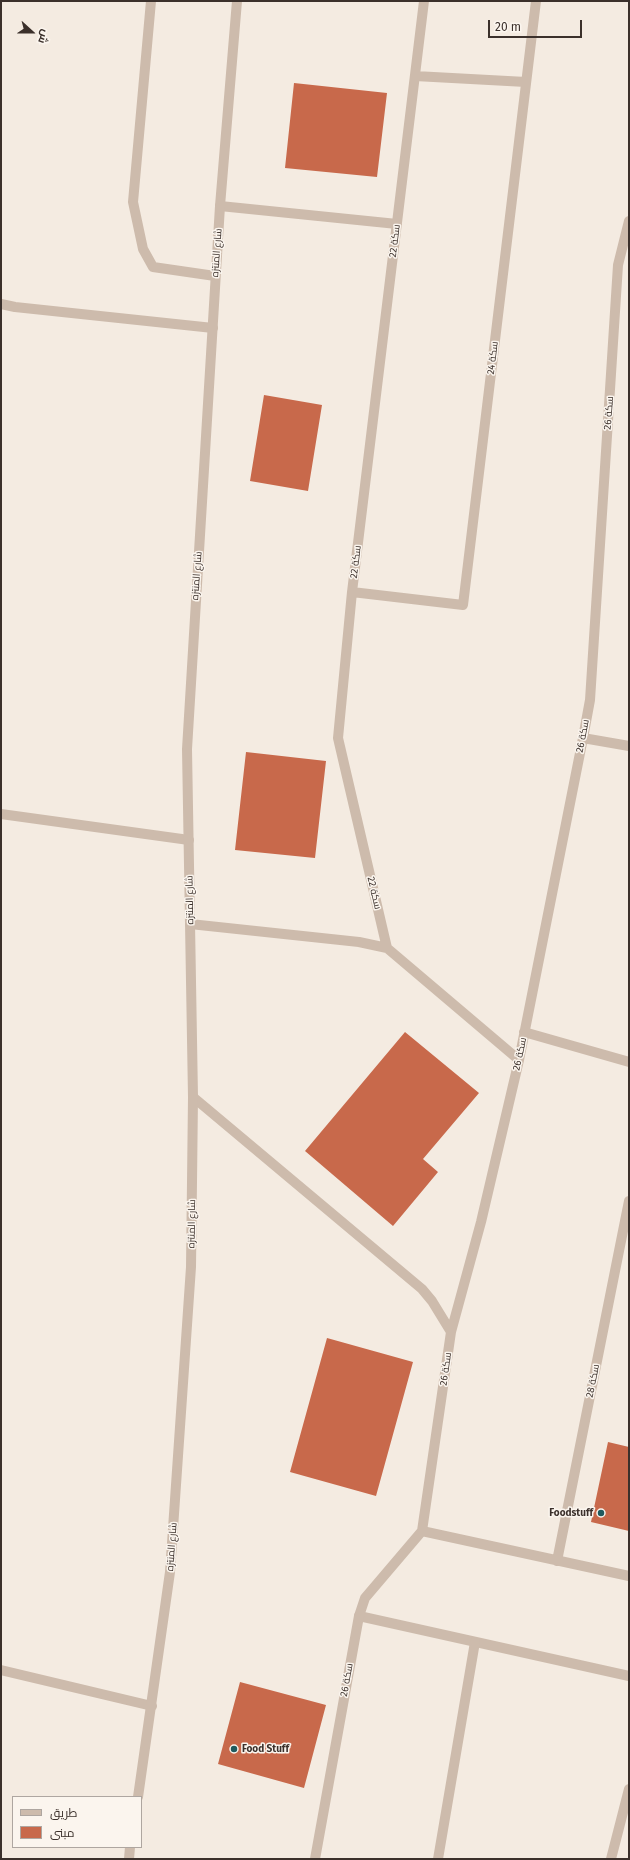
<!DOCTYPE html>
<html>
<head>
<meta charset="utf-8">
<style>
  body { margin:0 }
  #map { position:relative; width:630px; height:1860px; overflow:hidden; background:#f4ebe1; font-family:"Fira Sans",Cairo,sans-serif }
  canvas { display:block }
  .frame { position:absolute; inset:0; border:2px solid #3b302b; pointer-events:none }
  .legend { position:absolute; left:12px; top:1796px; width:130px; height:52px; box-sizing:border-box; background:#fbf5ee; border:1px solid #aea6a0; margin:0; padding:5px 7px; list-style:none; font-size:12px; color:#3b302b }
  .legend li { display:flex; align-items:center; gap:8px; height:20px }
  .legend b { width:20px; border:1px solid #aea6a0 }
  .north { position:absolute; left:12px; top:12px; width:40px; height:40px; -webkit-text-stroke:3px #fbf5ee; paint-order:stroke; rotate:111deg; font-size:11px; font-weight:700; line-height:16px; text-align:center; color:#3b302b }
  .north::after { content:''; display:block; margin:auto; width:14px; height:18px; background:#3b302b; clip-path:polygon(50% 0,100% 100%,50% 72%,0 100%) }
  .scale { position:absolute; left:488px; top:20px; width:94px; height:18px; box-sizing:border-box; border:2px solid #3b302b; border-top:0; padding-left:5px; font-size:12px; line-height:14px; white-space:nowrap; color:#3b302b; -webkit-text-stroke:3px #fbf5ee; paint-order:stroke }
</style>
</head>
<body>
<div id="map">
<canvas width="630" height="1860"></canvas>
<div class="frame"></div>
<ul class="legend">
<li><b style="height:5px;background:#cdbbac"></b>طريق</li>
<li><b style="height:11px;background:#c8694b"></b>مبنى</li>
</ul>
<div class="north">ش</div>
<div class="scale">20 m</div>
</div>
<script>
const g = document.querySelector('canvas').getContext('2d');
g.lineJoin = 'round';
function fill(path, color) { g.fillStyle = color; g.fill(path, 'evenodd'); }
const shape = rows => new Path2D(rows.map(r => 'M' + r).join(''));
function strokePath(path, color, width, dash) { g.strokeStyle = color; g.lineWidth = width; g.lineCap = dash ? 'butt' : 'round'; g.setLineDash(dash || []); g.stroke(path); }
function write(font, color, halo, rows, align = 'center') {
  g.font = font + ' "Fira Sans",Cairo,sans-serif'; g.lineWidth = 3; g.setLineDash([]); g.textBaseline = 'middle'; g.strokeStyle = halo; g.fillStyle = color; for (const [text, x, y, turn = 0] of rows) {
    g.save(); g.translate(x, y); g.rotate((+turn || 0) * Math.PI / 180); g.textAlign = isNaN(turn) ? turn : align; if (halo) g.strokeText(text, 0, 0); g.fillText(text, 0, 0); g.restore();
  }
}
fill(shape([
  [294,83,387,93,377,177,285,168],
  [264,395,322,405,308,491,250,481],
  [246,752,326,761,315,858,235,850],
  [405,1032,479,1093,423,1159,438,1172,393,1226,305,1151],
  [327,1338,413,1362,376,1496,290,1472],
  [608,1442,629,1447,629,1531,591,1522],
  [240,1682,326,1705,304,1788,218,1764]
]), '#c8694b');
strokePath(shape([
  [1,814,189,840],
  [359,1616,629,1676],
  [1,1670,152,1706]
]), '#cdbbac', 10);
strokePath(shape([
  [151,1,133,202,143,249,153,267,215,276],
  [424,1,352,592,338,738,387,948,519,1060],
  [415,76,526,82],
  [220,206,397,224],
  [1,304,15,307,213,328],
  [352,592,463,605,536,1],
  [583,738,629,746],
  [190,924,359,942,387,948],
  [524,1032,629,1062],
  [193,1097,422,1289,432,1301,451,1332],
  [422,1531,629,1576],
  [557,1561,629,1201],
  [315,1859,359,1616,365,1598,422,1531,451,1332,481,1222,519,1060,583,738,590,700,618,265,629,221],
  [438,1859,475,1642],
  [611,1859,629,1789]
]), '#cdbbac', 10);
strokePath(shape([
  [138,1797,170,1572,191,1267,193,1097,187,749,220,206,237,1],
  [129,1859,130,1847]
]), '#cdbbac', 10);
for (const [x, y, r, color] of [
  [601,1513,4,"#1f5a5e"],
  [234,1749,4,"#1f5a5e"]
]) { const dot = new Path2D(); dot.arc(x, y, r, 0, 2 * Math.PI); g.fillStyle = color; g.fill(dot); strokePath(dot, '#fbf5ee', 1.5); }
write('10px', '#3b302b', '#fbf5ee', [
  ["سكة 22",395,241,-83],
  ["شارع المنتزه",217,253,-86],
  ["سكة 24",493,358,-83],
  ["سكة 26",609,413,-86],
  ["سكة 22",356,562,-83],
  ["شارع المنتزه",197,576,-86],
  ["سكة 26",583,736,-79],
  ["سكة 22",374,893,77],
  ["شارع المنتزه",190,900,-91],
  ["سكة 26",520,1054,-78],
  ["شارع المنتزه",192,1224,-89],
  ["سكة 26",446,1369,-82],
  ["سكة 28",593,1381,-79],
  ["شارع المنتزه",172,1547,-86],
  ["سكة 26",347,1680,-80]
]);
write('bold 10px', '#3b302b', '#fbf5ee', [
  ["Foodstuff",593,1513],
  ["Food Stuff",242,1749,"left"]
], 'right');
</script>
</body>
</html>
